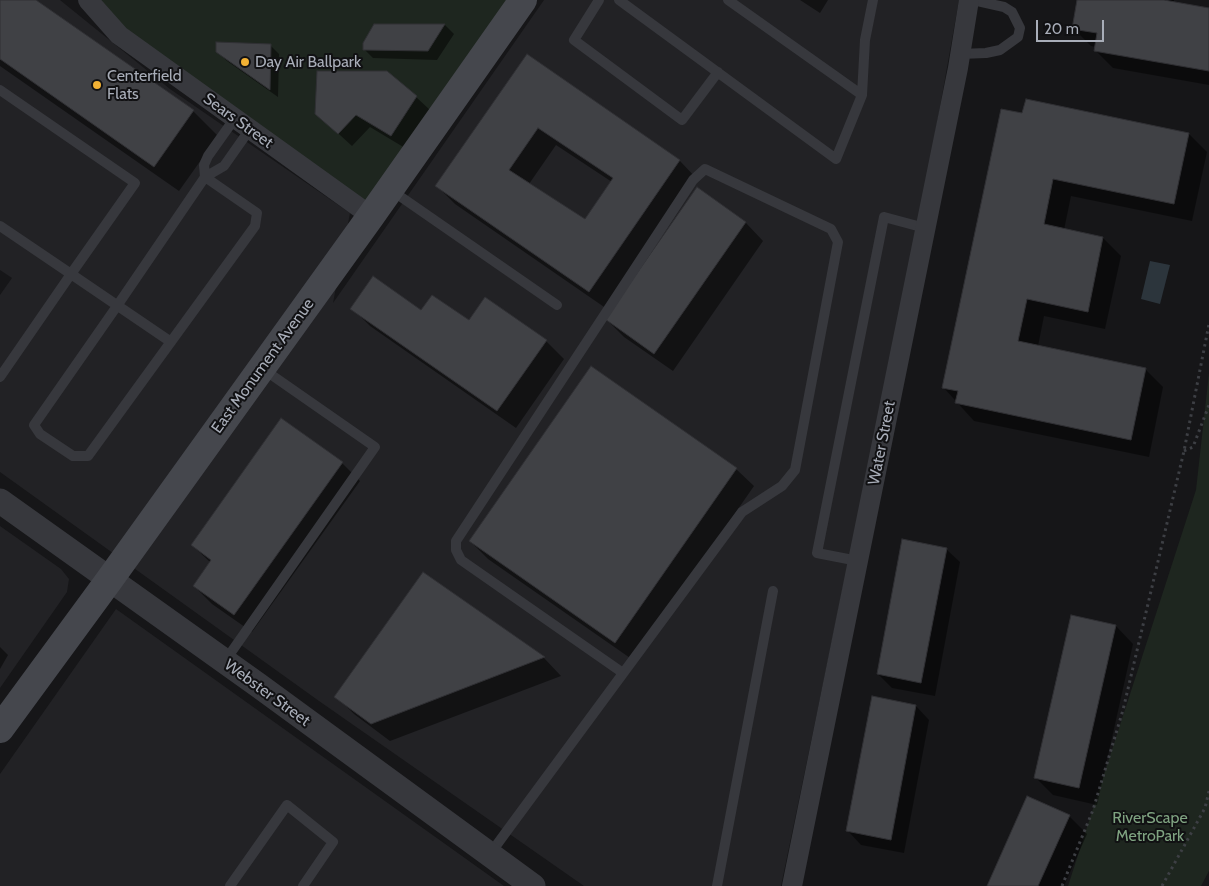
<!DOCTYPE html>
<html>
<head>
<meta charset="utf-8">
<style>
  body { margin:0 }
  #map { position:relative; width:1209px; height:886px; overflow:hidden; background:#161618; font-family:Cabin,sans-serif }
  canvas { display:block }
  .scale { position:absolute; left:1036px; top:20px; width:68px; height:22px; box-sizing:border-box; border:2px solid #a8adb8; border-top:0; padding-left:6px; font-size:15px; line-height:18px; white-space:nowrap; color:#a8adb8; -webkit-text-stroke:4px #111113; paint-order:stroke }
</style>
</head>
<body>
<div id="map">
<canvas width="1209" height="886"></canvas>
<div class="scale">20 m</div>
</div>
<script>
const g = document.querySelector('canvas').getContext('2d');
g.lineJoin = 'round';
function fill(path, color) { g.fillStyle = color; g.fill(path, 'evenodd'); }
const shape = rows => new Path2D(rows.map(r => 'M' + r).join(''));
function strokePath(path, color, width, dash) { g.strokeStyle = color; g.lineWidth = width; g.lineCap = dash ? 'butt' : 'round'; g.setLineDash(dash || []); g.stroke(path); }
function write(font, color, halo, rows, align = 'center') {
  g.font = font + ' Cabin,sans-serif'; g.lineWidth = 4; g.setLineDash([]); g.textBaseline = 'middle'; g.strokeStyle = halo; g.fillStyle = color; for (const [text, x, y, turn = 0] of rows) {
    g.save(); g.translate(x, y); g.rotate((+turn || 0) * Math.PI / 180); g.textAlign = isNaN(turn) ? turn : align; if (halo) g.strokeText(text, 0, 0); g.fillText(text, 0, 0); g.restore();
  }
}
fill(shape([
  [0,0,60,0,170,89,350,213,333,303,544,0,959,0,922,208,781,886,584,886,319,701,0,472,0,295,12,278,0,270],
  [0,526,61,569,69,579,67,592,0,688],
  [116,609,504,886,0,886,0,774]
]), '#222225');
fill(shape([
  [88,0,520,0,371,216],
  [1209,373,1209,871,1201,886,1068,886,1196,490]
]), '#1e261f');
fill(shape([
  [1150,261,1170,265,1160,304,1141,299]
]), '#2c353c');
fill(shape([
  [0,0,34,0,193,111,218,136,179,191,0,66],
  [800,0,828,0,820,13],
  [1078,0,1174,0,1174,3,1209,10,1209,85,1113,68,1095,50,1096,47,1091,46,1073,28],
  [445,25,454,34,437,60,373,58,364,49,375,26],
  [270,45,279,54,278,97,227,61,218,52],
  [528,56,680,161,697,179,607,309,455,204,437,186],
  [556,145,612,182,585,221,529,184],
  [416,97,430,110,405,148,370,127,352,146,317,114],
  [1026,101,1189,134,1207,152,1192,221,1071,196,1064,230,1103,238,1121,256,1105,329,1044,316,1038,346,1145,369,1163,387,1149,457,974,421,943,387],
  [698,189,746,223,763,241,673,371,624,337,606,319],
  [485,299,546,341,564,359,516,428,370,326,352,308,422,312,469,322],
  [342,463,360,481,252,632,212,604,194,586,211,563,192,545],
  [736,469,754,486,633,660,488,559,470,541],
  [946,549,960,562,935,696,892,688,878,674],
  [423,574,544,658,561,676,390,741,354,714,336,696],
  [1116,626,1133,644,1097,805,1053,795,1035,777],
  [0,647,8,655,0,669],
  [916,706,929,720,904,853,861,845,848,831],
  [1069,816,1087,834,1064,886,988,886]
]), '#0007');
const building = shape([
  [0,0,36,0,194,110,154,167,0,59,0,0],
  [1077,0,1164,0,1209,8,1209,71,1094,51,1097,33,1072,29,1077,0],
  [374,24,445,24,428,51,363,50,363,43,374,24],
  [216,42,271,44,270,90,216,52,216,42],
  [527,54,680,160,589,292,435,186,527,54],
  [538,128,613,178,585,219,509,170,538,128],
  [317,71,387,71,417,96,391,136,356,115,338,134,315,114,317,71],
  [1026,99,1189,133,1174,204,1053,179,1044,224,1103,237,1088,312,1027,299,1018,341,1146,368,1131,440,955,403,958,391,942,388,1001,109,1022,113,1026,99],
  [697,187,746,222,654,354,605,319,697,187],
  [373,276,421,310,432,295,469,320,485,297,547,340,497,411,350,309,373,276],
  [591,366,737,468,615,643,469,541,591,366],
  [281,418,343,462,234,615,193,586,211,560,191,545,281,418],
  [902,539,947,548,921,683,877,674,902,539],
  [423,572,545,657,371,724,334,697,423,572],
  [1071,615,1116,625,1079,788,1034,778,1071,615],
  [872,696,916,705,891,840,846,831,872,696],
  [1027,796,1070,815,1038,886,987,886,1027,796]
]);
fill(building, '#404145');
strokePath(building, '#303034', 1);
strokePath(shape([
  [1184,451,1193,447,1209,405],
  [1062,886,1093,810,1123,710,1184,451,1209,324],
  [1162,886,1205,808,1209,791]
]), '#3d3f44', 3, [2.5, 4]);
strokePath(shape([
  [599,0,574,40,682,120,718,72],
  [619,0,836,159,862,95,728,0],
  [960,54,986,53,1000,50,1018,37,1020,28,1012,12,1004,7,973,0],
  [0,90,135,183,71,274,171,342],
  [862,95,865,40,873,0],
  [205,177,257,213,255,226,88,456,73,456,40,434,34,425,117,306,205,177,224,166,250,129],
  [205,177,204,165,208,156,235,118],
  [391,190,557,305],
  [0,226,71,274,0,377],
  [858,561,817,553,884,217,925,228],
  [225,661,375,447,263,369],
  [490,854,509,828,742,512,782,486,795,470,838,242,831,229,705,169,693,180,456,541,456,550,461,560,623,673],
  [230,886,287,805,333,842,303,886],
  [717,886,773,591]
]), '#37383d', 10);
strokePath(shape([
  [88,0,119,35,371,216],
  [792,886,958,68,969,0]
]), '#37383d', 20);
strokePath(shape([
  [0,501,258,685,533,886]
]), '#37383d', 25);
strokePath(shape([
  [0,729,110,579,371,216,523,0]
]), '#45474d', 28);
for (const [x, y, r, color] of [
  [245,62,5,"#f2b134"],
  [97,85,5,"#f2b134"]
]) { const dot = new Path2D(); dot.arc(x, y, r, 0, 2 * Math.PI); g.fillStyle = color; g.fill(dot); strokePath(dot, '#111113', 2); }
write('16px', '#a8adb8', '#111113', [
  ["Day Air Ballpark",255,62],
  ["Centerfield",107,76],
  ["Flats",107,94]
], 'left');
write('16px', '#a8adb8', '#111113', [
  ["Sears Street",238,121,36],
  ["East Monument Avenue",263,366,-54],
  ["Water Street",882,443,-79],
  ["Webster Street",267,693,36]
]);
write('16px', '#7fa381', '#111113', [
  ["RiverScape",1150,818],
  ["MetroPark",1150,836]
]);
</script>
</body>
</html>
